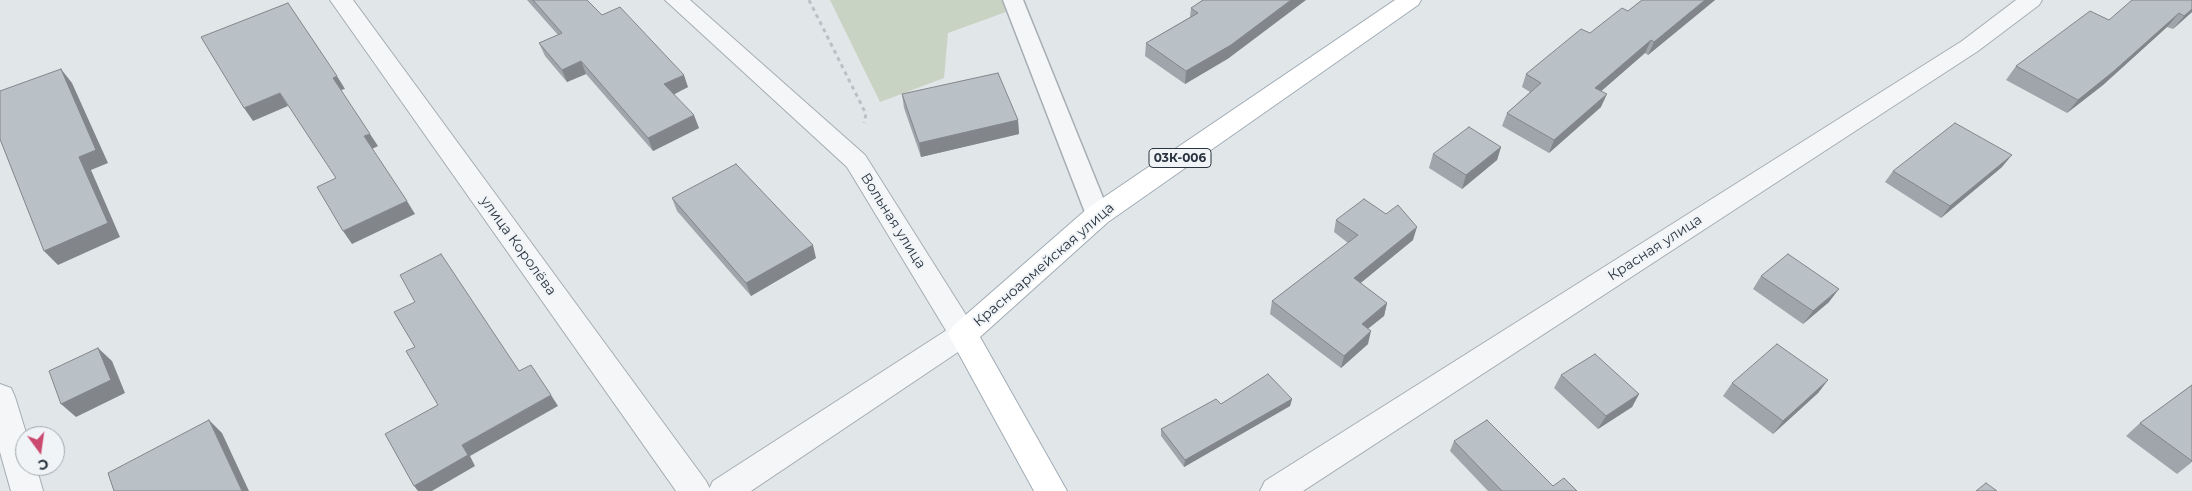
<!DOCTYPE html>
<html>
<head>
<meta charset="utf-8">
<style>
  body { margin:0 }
  #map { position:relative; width:2192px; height:491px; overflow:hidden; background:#e1e6e9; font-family:Montserrat,sans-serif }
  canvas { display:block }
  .north { position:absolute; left:15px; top:426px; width:50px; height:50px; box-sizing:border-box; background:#f1f4f7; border:1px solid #a1a8ae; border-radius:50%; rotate:166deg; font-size:14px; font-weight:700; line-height:20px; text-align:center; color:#2a3541 }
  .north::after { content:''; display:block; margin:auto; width:18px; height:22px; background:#ca4a70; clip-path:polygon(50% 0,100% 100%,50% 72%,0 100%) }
</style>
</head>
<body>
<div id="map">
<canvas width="2192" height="491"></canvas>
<div class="north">С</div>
</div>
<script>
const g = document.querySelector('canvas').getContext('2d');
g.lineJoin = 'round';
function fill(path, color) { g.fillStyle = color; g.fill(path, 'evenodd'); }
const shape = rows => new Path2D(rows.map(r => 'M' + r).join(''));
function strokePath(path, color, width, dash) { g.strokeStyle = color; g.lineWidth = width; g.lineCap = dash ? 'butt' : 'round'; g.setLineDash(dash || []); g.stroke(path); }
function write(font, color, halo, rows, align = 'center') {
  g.font = font + ' Montserrat,sans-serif'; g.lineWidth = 4; g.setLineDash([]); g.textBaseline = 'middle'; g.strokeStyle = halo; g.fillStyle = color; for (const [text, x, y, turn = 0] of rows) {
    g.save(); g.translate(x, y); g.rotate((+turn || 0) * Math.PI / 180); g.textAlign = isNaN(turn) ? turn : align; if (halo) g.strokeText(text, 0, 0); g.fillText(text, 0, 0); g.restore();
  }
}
fill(shape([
  [830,0,1004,0,1006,12,948,33,944,78,880,102]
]), '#c9d3c3');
const service = shape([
  [1003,0,1023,0,1110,215,1107,221,1098,224,1089,221,1086,215,1003,0]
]);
const minor = shape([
  [330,0,353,0,706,481,711,491,676,491,330,0],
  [665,0,690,0,865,155,973,326,978,334,973,342,963,346,953,342,847,167,665,0],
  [2016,0,2042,0,2039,5,1978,51,1303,491,1260,491,1265,481,1962,41,2016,0],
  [0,384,11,388,15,397,27,436,25,436,25,466,36,466,43,491,11,491,0,452,0,384]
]);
const tertiary = shape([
  [963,322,973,326,978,334,973,342,751,491,708,491,713,481,953,326,963,322]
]);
const primary = shape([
  [1395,0,1421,0,1418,5,1108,222,980,337,1067,491,1034,491,948,334,953,326,1088,208,1395,0]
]);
strokePath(service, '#a6adb3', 3);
strokePath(minor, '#a6adb3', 2);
strokePath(tertiary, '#a6adb3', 2);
strokePath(primary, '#a1acb5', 2);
strokePath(shape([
  [809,0,866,114,864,123]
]), '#bbc0c5', 3, [4, 4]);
fill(service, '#f4f6f8');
fill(minor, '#f4f6f8');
fill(tertiary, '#f4f6f8');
fill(primary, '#fff');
fill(shape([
  [527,0,587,0,602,15,688,87,674,94,699,128,653,151,586,74,567,82,545,56,539,43,558,35],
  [1203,0,1229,58,1185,84,1145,56,1146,43,1190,17,1191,8],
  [1642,0,1715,0,1648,55,1645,53,1601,91,1601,107,1549,153,1502,126,1507,113,1530,92,1522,87,1526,74,1590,33,1628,11],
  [2192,0,2192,12,2173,29,2167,27,2103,85,2067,113,2006,80,2016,66,2109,20],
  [902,94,1018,120,1019,134,921,157,904,108],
  [1501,147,1497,160,1462,189,1429,168,1433,154],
  [2002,167,1941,218,1885,182,1893,171],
  [672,198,816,258,751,296,677,211],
  [1336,220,1413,240,1360,283,1387,303,1384,316,1368,329,1368,344,1341,368,1270,314,1272,301,1348,243,1334,232],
  [1761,276,1829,302,1803,324,1753,289],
  [1561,375,1639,394,1632,407,1598,429,1554,388],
  [1828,380,1818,393,1773,434,1723,396,1732,383],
  [2192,385,2192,462,2177,474,2126,436,2140,423],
  [1292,399,1290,406,1184,467,1161,436,1161,429,1221,404],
  [1454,441,1553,486,1577,491,1488,491,1450,451]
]), '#9fa5aa');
fill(shape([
  [1291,0,1306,0,1229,58,1185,84,1186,71],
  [1705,0,1715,0,1648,55,1654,42],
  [2192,9,2192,12,2173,29,2184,16],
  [2179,13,2167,27,2103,85,2067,113,2078,100],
  [1651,40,1645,53,1590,101,1595,88],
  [581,61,586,74,567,82,562,70],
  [61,69,72,83,108,163,91,170,120,237,58,265,44,251],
  [684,75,688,87,669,97,664,84],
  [337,76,345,89,341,90,333,78],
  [280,93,288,106,253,121,244,108],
  [1607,94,1601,107,1549,153,1554,140],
  [694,115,699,128,653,151,648,138],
  [1018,120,1019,134,921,157,919,143],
  [370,134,378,146,372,149,364,136],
  [1501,147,1497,160,1462,189,1466,175],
  [2012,155,2002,167,1941,218,1950,206],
  [407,201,415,214,352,244,343,231],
  [1417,227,1413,240,1351,291,1354,278],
  [813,245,816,258,751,296,746,283],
  [1839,289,1829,302,1803,324,1813,311],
  [1387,303,1384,316,1358,336,1362,324],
  [1371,331,1368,344,1341,368,1344,356],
  [98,348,112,361,125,393,76,417,61,404],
  [1828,380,1818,393,1773,434,1783,421],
  [1639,394,1632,407,1598,429,1606,416],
  [551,395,558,406,470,456,475,466,432,491,418,491,414,486,462,445],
  [1292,399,1290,406,1184,467,1185,460],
  [209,420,222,433,249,491,242,491]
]), '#82868b');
const building = shape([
  [533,0,587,0,602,15,620,7,684,75,664,84,694,115,648,138,581,61,562,70,539,43,562,33,533,0],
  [1203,0,1291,0,1231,45,1186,71,1146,43,1198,13,1191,8,1203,0],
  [1642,0,1705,0,1654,42,1651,40,1595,88,1607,94,1554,140,1507,113,1541,83,1526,74,1581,29,1590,33,1622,8,1628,11,1642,0],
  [2132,0,2192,0,2192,9,2184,16,2179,13,2114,71,2078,100,2016,66,2090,11,2109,20,2132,0],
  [288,3,337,76,333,78,370,134,364,136,407,201,343,231,317,187,336,178,284,99,280,93,244,108,201,37,288,3],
  [61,69,96,150,79,157,108,223,44,251,0,139,0,91,61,69],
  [998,73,1018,120,919,143,902,94,998,73],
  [1955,123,2012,155,1950,206,1893,171,1955,123],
  [1469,127,1501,147,1466,175,1433,154,1469,127],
  [736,164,813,245,746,283,672,198,736,164],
  [1364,199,1386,214,1398,205,1417,227,1354,278,1387,303,1362,324,1371,331,1344,356,1272,301,1358,235,1336,220,1364,199],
  [441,254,519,371,531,365,551,395,462,445,468,455,414,486,385,434,438,405,406,351,415,347,394,312,415,302,400,275,441,254],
  [1788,254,1839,289,1813,311,1761,276,1788,254],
  [1777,344,1828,380,1783,421,1732,383,1777,344],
  [98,348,111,380,61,404,49,371,98,348],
  [1595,354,1639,394,1606,416,1561,375,1595,354],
  [1268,374,1292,399,1185,460,1161,429,1216,399,1221,404,1268,374],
  [2192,385,2192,461,2140,423,2192,385],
  [209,420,242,491,114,491,108,473,209,420],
  [1487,420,1553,486,1564,478,1577,491,1502,491,1454,441,1487,420],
  [1986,483,1997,491,1976,491,1986,483]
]);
fill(building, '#b9c0c6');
strokePath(building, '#82868b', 1);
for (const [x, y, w] of [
  [1180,158,62]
]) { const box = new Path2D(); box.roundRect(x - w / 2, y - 9.5, w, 19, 4); g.fillStyle = '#f1f4f7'; g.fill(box); strokePath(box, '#2a3541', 1); }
write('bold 12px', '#2a3541', null, [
  ["03К-006",1180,158]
]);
write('14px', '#2a3541', '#f1f4f7', [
  ["Вольная улица",893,221,58],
  ["улица Королёва",518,246,54],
  ["Красная улица",1655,248,-33],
  ["Красноармейская улица",1044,265,-41]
]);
</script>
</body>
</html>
